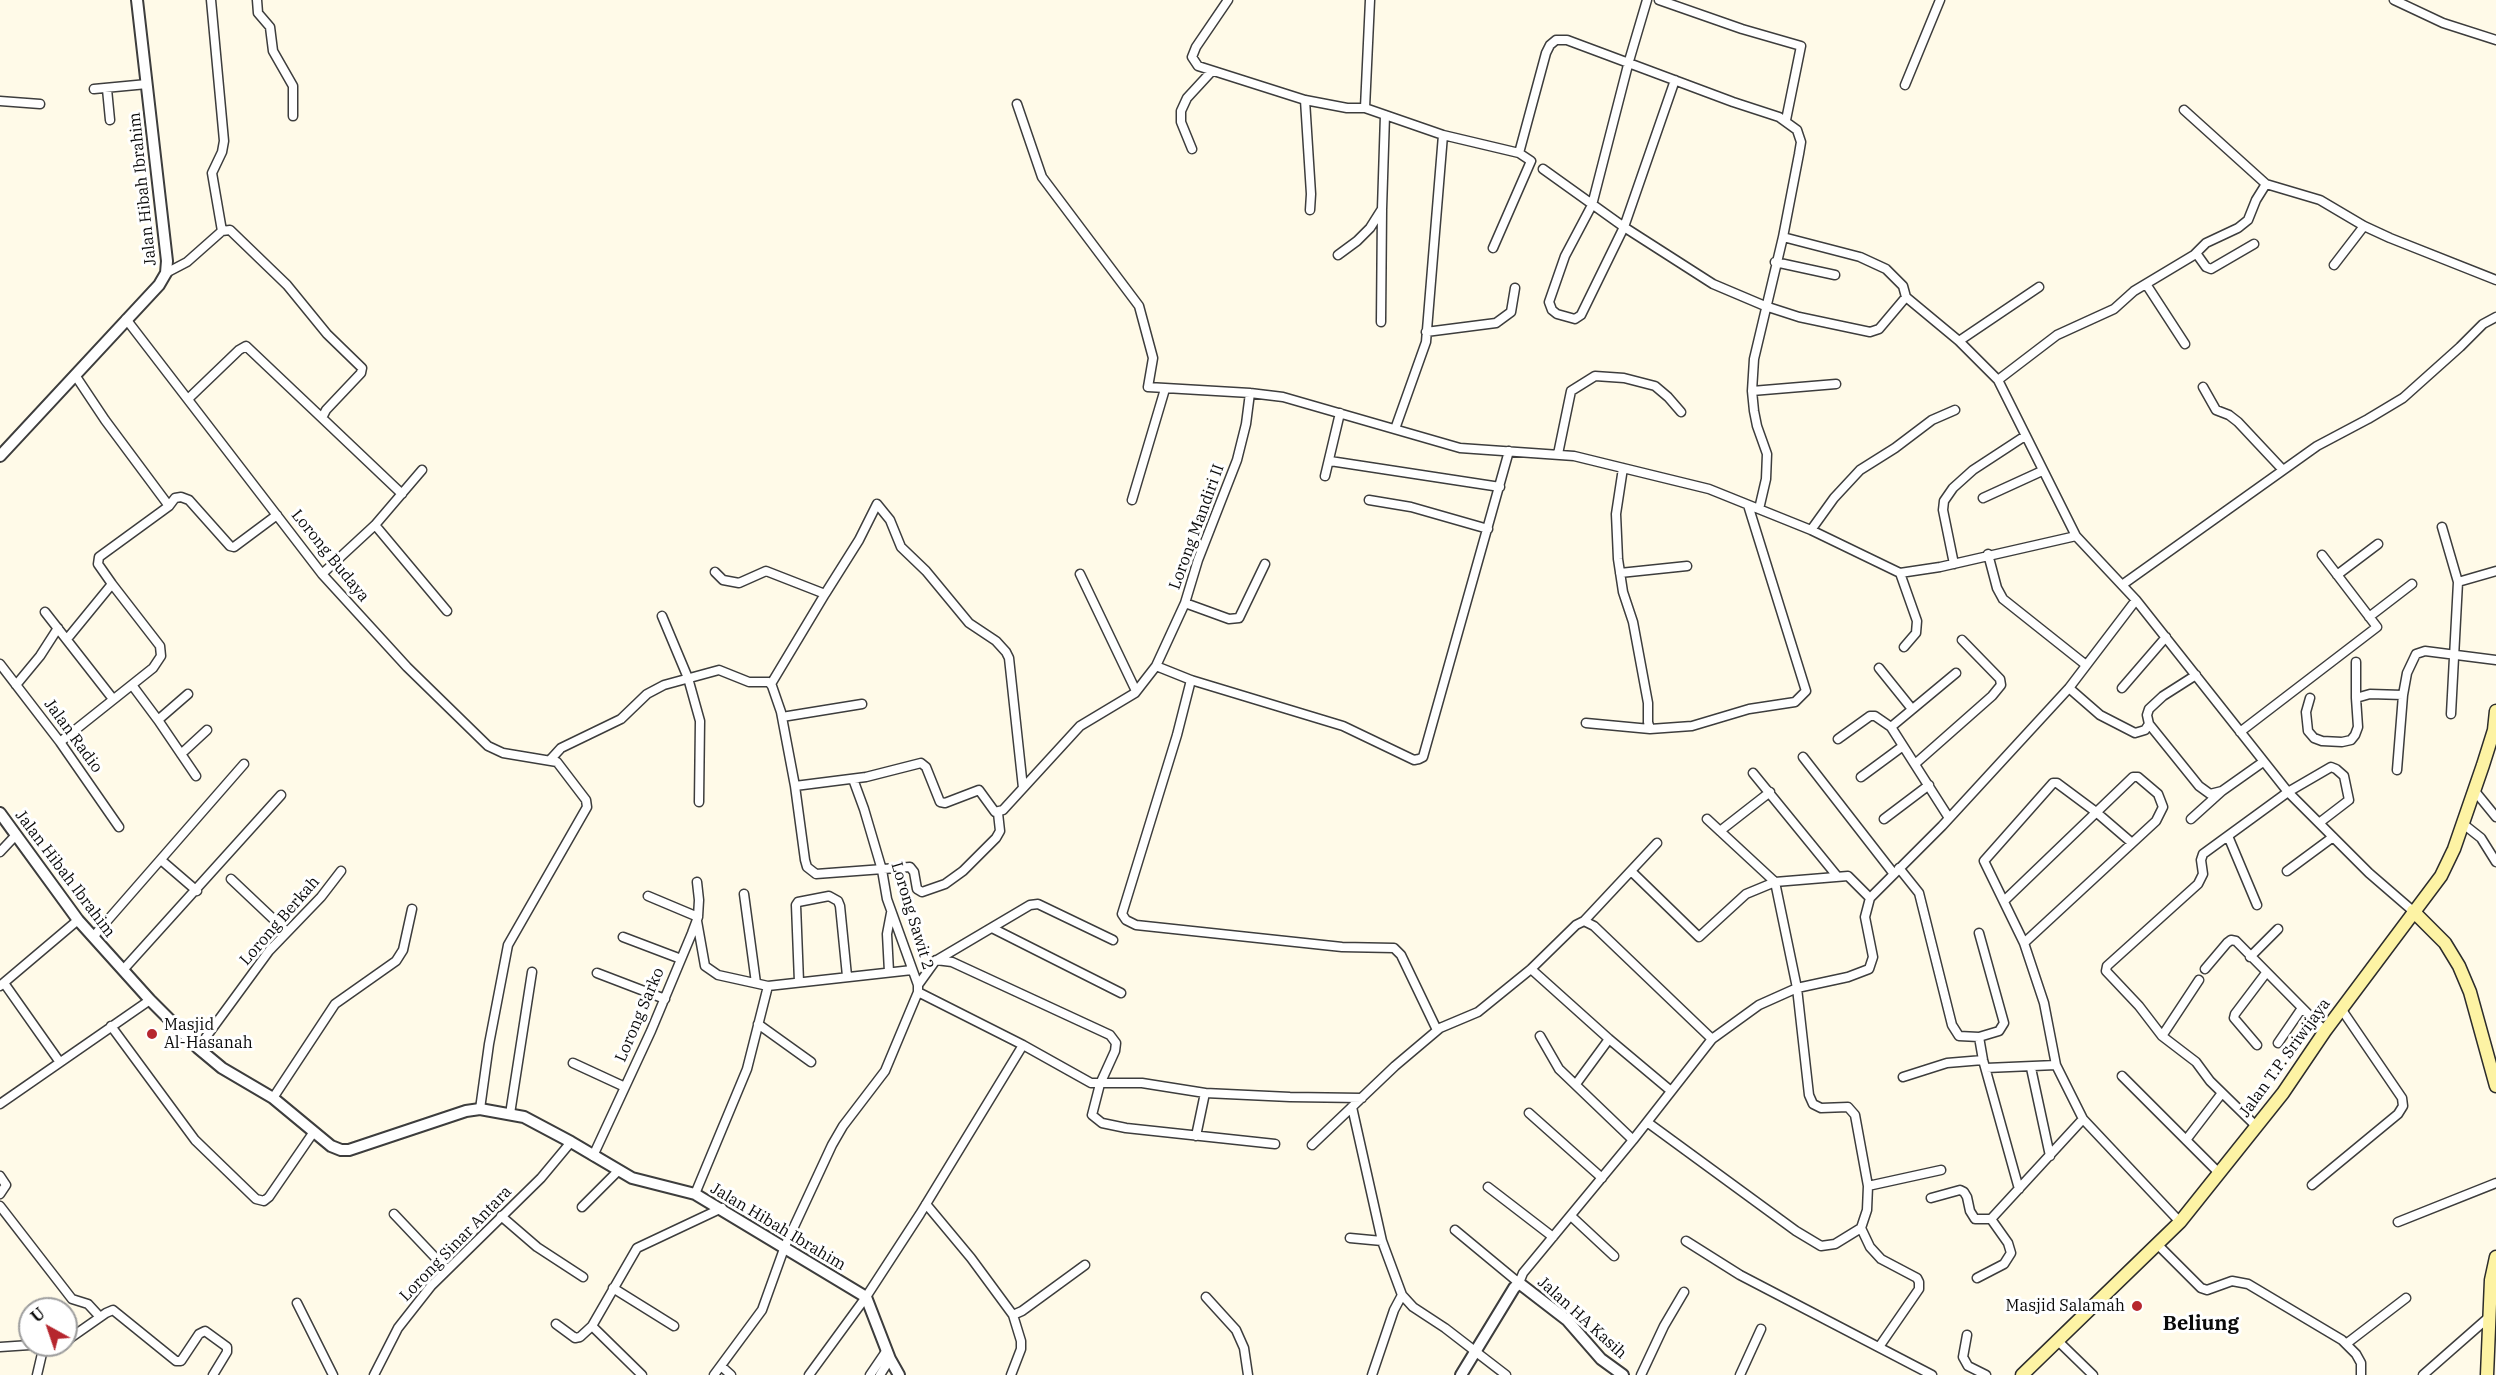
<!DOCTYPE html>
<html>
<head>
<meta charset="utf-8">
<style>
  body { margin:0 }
  #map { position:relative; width:2496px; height:1375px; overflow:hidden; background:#fffae8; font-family:"IBM Plex Serif",serif }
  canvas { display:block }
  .north { position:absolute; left:18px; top:1297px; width:60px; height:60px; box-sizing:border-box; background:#fff; border:2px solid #9d9d9d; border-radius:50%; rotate:320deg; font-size:16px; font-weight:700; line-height:24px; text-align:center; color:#0a0a0a }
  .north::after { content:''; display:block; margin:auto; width:21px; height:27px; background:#b6262e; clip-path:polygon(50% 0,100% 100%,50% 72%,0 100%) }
</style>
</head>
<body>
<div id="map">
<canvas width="2496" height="1375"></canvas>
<div class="north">U</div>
</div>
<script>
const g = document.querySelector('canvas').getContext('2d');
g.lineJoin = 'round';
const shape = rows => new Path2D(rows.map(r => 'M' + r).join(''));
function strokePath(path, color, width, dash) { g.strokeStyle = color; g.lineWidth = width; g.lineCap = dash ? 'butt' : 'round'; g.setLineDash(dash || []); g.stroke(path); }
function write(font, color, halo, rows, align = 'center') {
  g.font = font + ' "IBM Plex Serif",serif'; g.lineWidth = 6; g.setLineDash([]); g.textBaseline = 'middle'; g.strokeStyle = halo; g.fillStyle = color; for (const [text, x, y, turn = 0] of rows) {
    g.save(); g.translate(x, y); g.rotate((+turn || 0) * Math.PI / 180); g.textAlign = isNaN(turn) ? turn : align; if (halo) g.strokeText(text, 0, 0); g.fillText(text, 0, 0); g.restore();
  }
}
const minor = shape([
  [211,0,224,141,222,152,212,173,222,231],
  [257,0,258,13,270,27,273,51,293,86,293,116],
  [1228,0,1196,47,1192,57,1198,66,1305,100,1347,108,1365,108],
  [1370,0,1365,108,1443,135,1519,153,1531,161,1493,248],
  [1647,0,1629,61,1592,205,1565,256,1549,302,1552,310,1557,314,1575,319,1581,315,1624,227,1675,80],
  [1659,0,1742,29,1801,46,1786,120],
  [2394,0,2443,23,2496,40],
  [1905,85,1940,0],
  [94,89,147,84],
  [107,89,110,120],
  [1305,100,1311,194,1310,210],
  [0,101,40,104],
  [1017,104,1042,177,1139,306,1153,358,1148,387,1250,393,1283,397,1460,448,1574,456,1623,468,1709,489,1811,530,1900,573,1940,567,2076,536],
  [2184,110,2266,184,2320,200,2364,226,2390,238,2496,280],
  [1192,149,1181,122,1181,111,1187,98,1211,72],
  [1519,153,1546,53,1550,45,1556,40,1567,40,1733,102,1779,117,1797,130,1801,142,1799,154,1783,237,1754,359,1752,391,1754,411,1757,426,1767,454,1766,479,1759,509],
  [1543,169,1624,227,1713,284,1765,306,1799,317,1870,332,1879,329,1906,297],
  [1783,237,1860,257,1886,269,1903,286,1906,297,1959,341,1998,380,2076,536,2136,600,2288,792,2369,873,2413,911],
  [2196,253,2206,267,2211,269,2254,244],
  [1338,255,1357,241,1370,228,1382,209,1385,115],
  [1775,262,1835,275],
  [2334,265,2364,226],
  [166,273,187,262,222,231,230,230,287,285,327,334,362,368,361,373,326,410,322,418,246,346,239,350,188,399],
  [2146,284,2185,344],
  [126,319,322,574,407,667,488,746,503,753,557,762,586,800,587,807,508,945,489,1044,480,1109],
  [1381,322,1382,210],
  [1426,332,1496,323,1511,312,1515,288],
  [1959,341,2039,287],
  [75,375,105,420,169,506],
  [1998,380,2057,335,2114,309,2134,291,2194,255,2206,243,2238,228,2248,220,2256,200,2266,184],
  [2203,387,2216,410,2229,415,2238,422,2283,470],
  [1752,391,1836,384],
  [322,418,402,494],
  [1395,429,1426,342,1443,135],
  [1558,454,1571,391,1595,376,1624,378,1655,386,1668,397,1681,412],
  [1330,461,1500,487],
  [1623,468,1616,514,1618,559,1623,592,1633,622,1648,703,1648,722,1650,729,1692,726,1749,709,1795,702,1806,691,1748,505],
  [1325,476,1340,413],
  [1983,498,2042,471],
  [1132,500,1165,389],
  [1369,500,1411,507,1488,529],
  [375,525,447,611],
  [2442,527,2458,582,2451,714],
  [1811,530,1834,498,1860,470,1895,448,1932,420,1955,410],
  [1988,554,1997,588,2003,599,2086,665],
  [1954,564,1943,510,1944,501,1953,488,1973,470,2025,436],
  [715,572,723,580,739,583,766,571,825,594,771,684],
  [1620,573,1687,566],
  [1900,573,1917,621,1916,633,1904,647],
  [322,574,375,525,422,470],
  [1080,574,1136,691],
  [2337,575,2378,544],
  [2458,582,2496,571],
  [2122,585,2317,446,2368,419,2403,398,2460,347,2483,324,2496,317],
  [825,594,859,540,877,504,890,520,901,547,926,571,969,623,996,641,1006,652,1009,658,1023,788],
  [1185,603,1229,619,1239,618,1265,564],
  [45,612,113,699],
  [662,616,688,678,700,721,699,802],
  [2369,617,2412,584],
  [67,639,112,584],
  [0,664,60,742,119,827],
  [1156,666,1191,680,1343,726,1414,760,1419,759,1423,757,1509,451],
  [1879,668,1912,709],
  [2196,675,2163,696,2149,709,2147,715,2149,724,2199,786,2210,794,2222,791,2263,762],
  [1191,680,1177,735,1122,914,1126,920,1136,925,1342,947,1394,948,1401,955,1437,1030],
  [16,685,40,656,58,628],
  [132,685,158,720,196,776],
  [2069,688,2100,715,2135,733,2145,730,2149,724],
  [2122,688,2166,637],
  [2310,698,2306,712,2308,731,2314,738,2322,741,2342,742,2351,740,2355,735,2358,727,2356,698,2370,694,2403,695,2407,673,2416,654,2425,651,2496,660],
  [2356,698,2356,662],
  [782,717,862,704],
  [158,720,188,694],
  [1586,723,1650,729],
  [1891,727,1956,673],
  [2240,732,2377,627,2322,555],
  [1838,739,1870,716,1875,716,1891,727,1949,818],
  [60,742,153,668,161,656,160,646,112,584,98,564,99,557,169,506,175,498,181,497,189,500,230,546,234,547,277,515],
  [181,754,207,730],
  [1803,757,1894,874],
  [550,760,561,748,621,719,647,694,664,685,719,670,749,682,769,682,772,686,781,712,795,786,805,860,807,867,816,874,910,867,914,872,917,889,922,892,945,884,963,871,996,838,1000,831,998,813],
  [1915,764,1992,696,2001,685,2000,679,1962,640],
  [2397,770,2403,695],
  [1753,773,1837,876],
  [1861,777,1903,746],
  [795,786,866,777,921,763,926,767,940,802,945,803,979,790,995,812,1003,810,1080,726,1135,693,1156,666,1185,603,1198,560,1237,460,1246,424,1250,393],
  [2474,790,2496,817],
  [1707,819,1775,882,1848,876,1870,898],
  [1884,819,1929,785],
  [2191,819,2222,791],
  [2462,823,2481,838,2496,862],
  [1720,831,1770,792],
  [2228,836,2257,905],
  [2132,843,2096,812,2057,783,2053,783,1984,861,2024,943,2044,1003,2056,1065,2083,1119,2180,1222],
  [0,852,16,835],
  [161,860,197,891],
  [1899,868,1919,893,1952,1025,1959,1036,1979,1037,1999,1031,2004,1023,1979,933],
  [1631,871,1699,937,1746,894,1775,882,1797,988,1809,1095,1813,1104,1821,1108,1848,1107,1855,1115,1868,1186,1867,1210,1861,1228,1870,1247,1881,1259,1917,1278,1919,1282,1919,1289,1879,1347],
  [2287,871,2333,837],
  [231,879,287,932],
  [744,894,756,983],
  [648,896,698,917],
  [2004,901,2133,777,2138,777,2158,794,2163,807,2156,821,2024,943],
  [697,921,705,966,718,975,768,986,912,970],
  [1584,921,1657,843],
  [992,928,1121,993],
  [93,937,244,764],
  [623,937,681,959],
  [2250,957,2278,929],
  [937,960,1030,905,1038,904,1113,940],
  [1531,969,1609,1039,1671,1091],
  [2205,969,2227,943,2231,940,2236,941,2325,1031],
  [123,970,281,795],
  [889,972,887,934,891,913],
  [597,973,665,999],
  [799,982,796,905,798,902,829,896,838,901,840,906,847,976],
  [4,983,59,1061],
  [918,985,936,960,952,962,1110,1035,1116,1043,1115,1051,1100,1084,1092,1115,1102,1123,1126,1128,1275,1144],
  [0,986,78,920],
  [918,992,1023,1045,1091,1083,1142,1083,1205,1093,1290,1097,1362,1098],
  [758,1024,811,1062],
  [111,1026,195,1140,256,1199,264,1201,269,1197,313,1133],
  [1540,1036,1559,1069,1633,1140],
  [2162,1036,2199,980],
  [1979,1037,1983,1060,2019,1189],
  [2278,1043,2302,1008],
  [2257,1045,2234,1018,2235,1014,2266,973],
  [198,1048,269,951,321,897,341,871],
  [573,1063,625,1087],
  [1986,1068,2056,1065],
  [2031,1068,2050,1156],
  [2122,1076,2220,1174],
  [1903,1077,1947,1063,1983,1060],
  [1576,1084,1609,1039],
  [273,1098,335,1004,396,961,403,950,412,909],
  [0,1104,150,1000],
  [1352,1107,1382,1241],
  [1529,1113,1602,1178],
  [510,1114,532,972],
  [1647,1122,1796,1231,1821,1246,1835,1244,1861,1228],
  [2256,1126,2210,1081,2196,1062,2162,1036,2139,1006,2106,971,2107,966,2198,884,2203,874,2201,860,2203,854,2288,792,2331,767,2336,769,2344,776,2349,800,2319,823],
  [1196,1136,1205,1093],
  [2186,1140,2222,1093],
  [1312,1145,1395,1066,1440,1028,1478,1012,1531,969,1576,925,1584,921,1594,926,1712,1039],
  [593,1156,651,1031,692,933,698,917,699,900,697,882],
  [0,1176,6,1185,0,1194],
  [2312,1185,2398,1114,2403,1106,2402,1098,2342,1010],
  [1868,1186,1941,1170],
  [1488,1187,1553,1237],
  [695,1194,747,1069,768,986],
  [1931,1198,1960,1190,1964,1192,1967,1197,1970,1211,1975,1219,1991,1219,2083,1119],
  [926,1204,971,1258,1013,1315],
  [0,1206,72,1299,88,1304,100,1317],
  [582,1207,619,1170],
  [394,1214,447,1270],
  [501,1216,537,1247,583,1277],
  [1571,1216,1614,1256],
  [2398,1222,2496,1183],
  [1455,1230,1519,1283,1523,1273,1633,1140,1712,1039,1759,1005,1797,988,1848,977,1869,969,1873,957,1865,917,1870,898,1942,826,2069,688,2136,600],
  [1350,1238,1382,1241,1402,1295,1413,1307,1445,1328,1506,1375],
  [1686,1241,1740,1275,1932,1375],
  [2158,1245,2201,1288,2207,1290,2232,1281,2248,1284,2342,1340,2356,1354,2361,1363,2361,1375],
  [1977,1278,2004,1264,2011,1253,2008,1243,1991,1219],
  [613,1288,674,1326],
  [1206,1297,1236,1330,1244,1348,1248,1375],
  [297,1303,333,1375],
  [556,1324,575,1338,580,1337,592,1326,637,1248,722,1208],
  [592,1326,642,1375],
  [1967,1335,1963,1357,1968,1366,1986,1375],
  [66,1341,106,1313,113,1310,176,1361,181,1361,199,1334,205,1331,227,1347,227,1352,213,1375],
  [2058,1341,2093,1375],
  [2346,1344,2406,1298],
  [0,1347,30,1345],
  [721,1366,731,1375],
  [37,1375,44,1345],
  [374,1375,398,1328,431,1286,541,1178,571,1142],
  [714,1375,762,1310,785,1246,832,1145,843,1126,885,1071,918,992,918,985,887,899,882,870,864,809,853,779],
  [809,1375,866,1297,920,1214,1023,1045],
  [870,1375,887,1350],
  [880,1375,890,1359],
  [1011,1375,1021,1349,1021,1341,1013,1315,1022,1311,1085,1265],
  [1372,1375,1394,1310,1402,1295],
  [1641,1375,1664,1326,1684,1292],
  [1740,1375,1761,1329],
  [2423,1375,2489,1317]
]);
const tertiary = shape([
  [0,456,159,285,166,273,167,261,137,0],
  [0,813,78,920,150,1000,198,1048,222,1068,273,1098,331,1146,341,1150,349,1150,466,1111,480,1109,524,1117,571,1142,632,1178,695,1194,866,1297,890,1359,899,1375],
  [1461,1375,1514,1288,1519,1283,1567,1320,1601,1359,1623,1375]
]);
const secondary = shape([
  [2413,911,2445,943,2459,966,2470,992,2496,1086],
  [2022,1375,2180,1222,2283,1093,2325,1031,2441,876,2454,849,2483,765,2494,730,2496,711],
  [2487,1375,2491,1280,2496,1257]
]);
strokePath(minor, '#3d3d3d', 11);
strokePath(tertiary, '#3d3d3d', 14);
strokePath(secondary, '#2c2c2c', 15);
strokePath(minor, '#fff', 8);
strokePath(tertiary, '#fff', 10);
strokePath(secondary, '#fdf3a4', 12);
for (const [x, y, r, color] of [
  [152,1034,6,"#b6262e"],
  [2137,1306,6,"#b6262e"]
]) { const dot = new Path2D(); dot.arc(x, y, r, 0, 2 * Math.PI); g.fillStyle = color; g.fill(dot); strokePath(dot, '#fff', 2); }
write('16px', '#0a0a0a', '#fff', [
  ["Jalan Hibah Ibrahim",143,189,-96],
  ["Lorong Mandiri II",1197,527,-70],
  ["Lorong Budaya",330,556,51],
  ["Jalan Radio",73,736,54],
  ["Jalan Hibah Ibrahim",65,874,53],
  ["Lorong Sawit 2",912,916,73],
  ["Lorong Berkah",280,921,-49],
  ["Lorong Sarko",640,1015,-67],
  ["Jalan T.P. Sriwijaya",2285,1058,-54],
  ["Jalan Hibah Ibrahim",778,1227,31],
  ["Lorong Sinar Antara",456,1244,-46],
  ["Jalan HA Kasih",1582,1318,42]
]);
write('16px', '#0a0a0a', '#fff', [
  ["Masjid",164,1025],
  ["Al-Hasanah",164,1043],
  ["Masjid Salamah",2125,1306,"right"]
], 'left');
write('bold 20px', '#0a0a0a', '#fff', [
  ["Beliung",2201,1324]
]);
</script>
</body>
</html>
